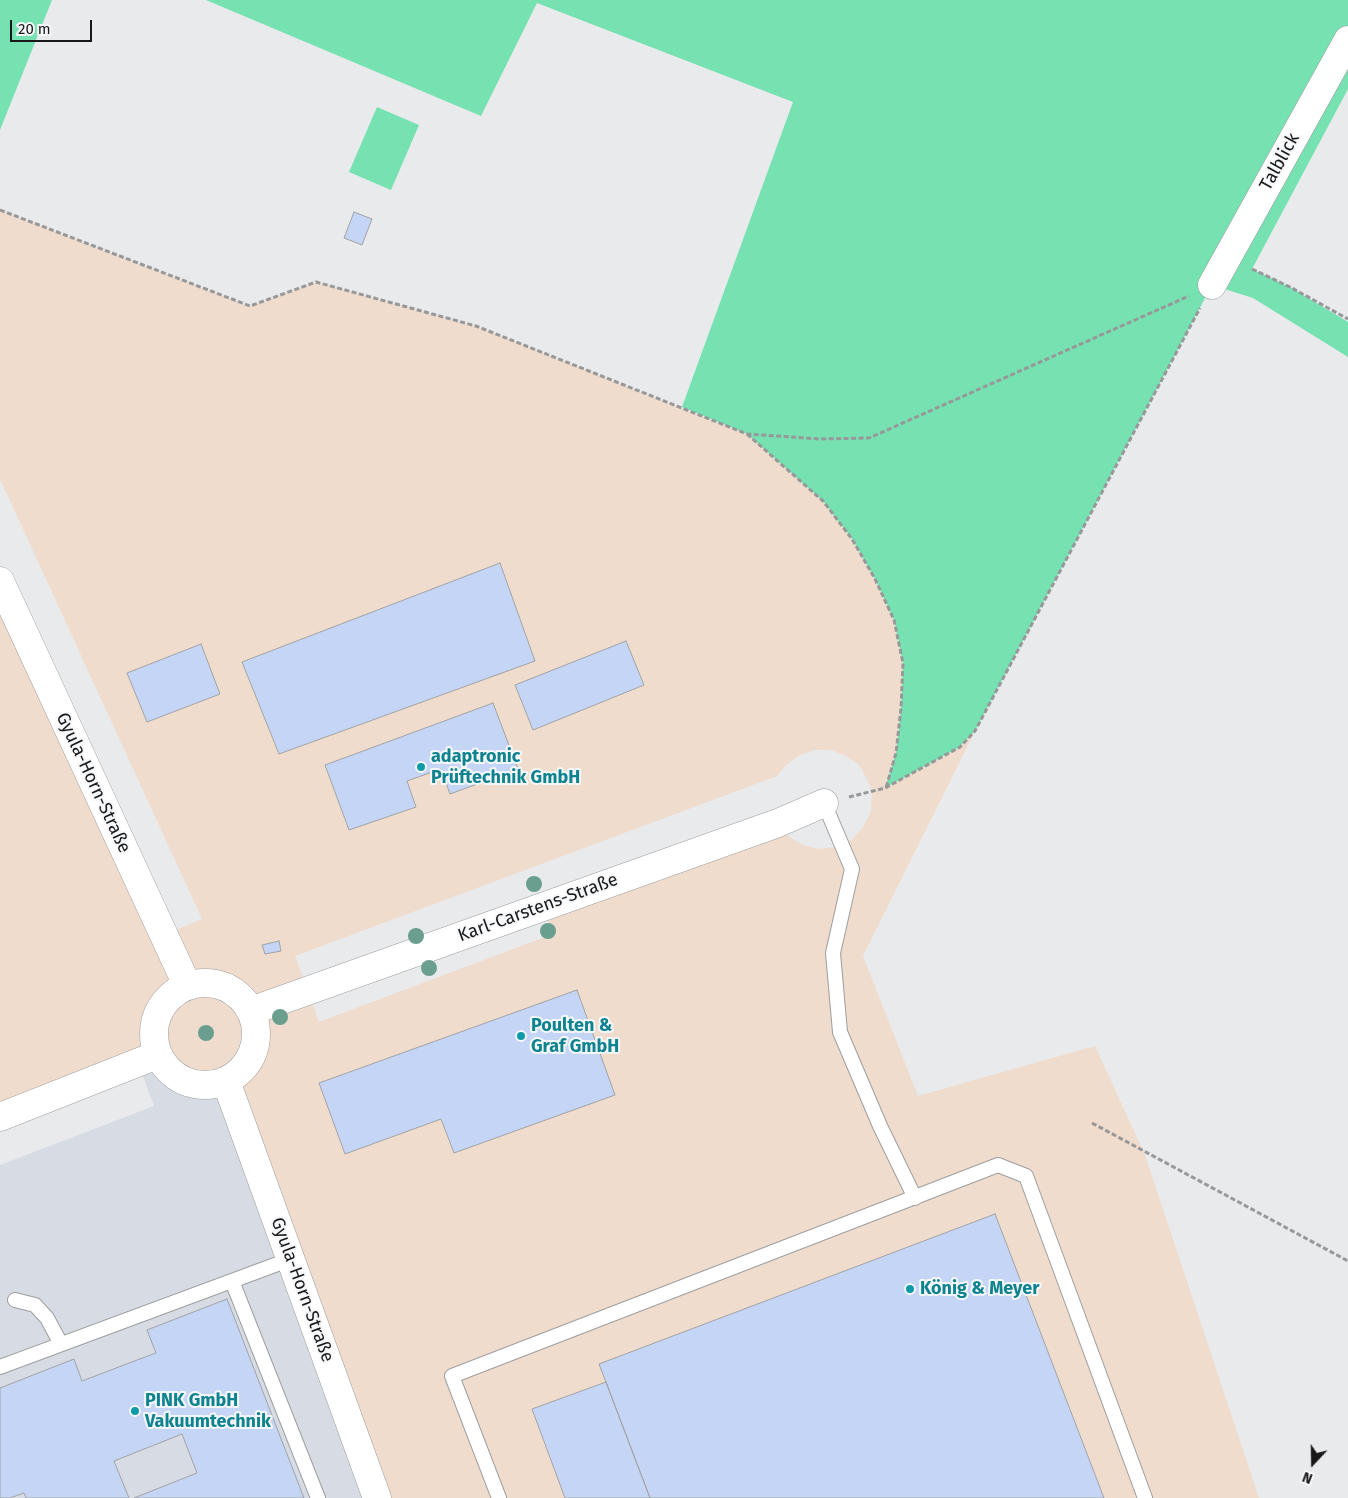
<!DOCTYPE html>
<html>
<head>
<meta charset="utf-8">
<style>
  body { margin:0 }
  #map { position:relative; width:1348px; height:1498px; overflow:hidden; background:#e9eaec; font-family:"Fira Sans",sans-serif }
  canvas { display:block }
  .north { position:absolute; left:1288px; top:1438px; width:50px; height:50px; -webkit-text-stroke:4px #f6f7f9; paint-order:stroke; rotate:201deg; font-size:14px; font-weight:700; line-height:20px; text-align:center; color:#181819 }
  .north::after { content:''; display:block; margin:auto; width:18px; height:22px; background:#181819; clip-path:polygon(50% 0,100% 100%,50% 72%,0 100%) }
  .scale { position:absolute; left:10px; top:20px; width:82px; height:22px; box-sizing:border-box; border:2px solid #181819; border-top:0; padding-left:6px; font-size:15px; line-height:18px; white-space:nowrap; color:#181819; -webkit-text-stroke:4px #f6f7f9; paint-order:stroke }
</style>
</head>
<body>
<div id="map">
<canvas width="1348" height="1498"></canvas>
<div class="north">N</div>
<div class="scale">20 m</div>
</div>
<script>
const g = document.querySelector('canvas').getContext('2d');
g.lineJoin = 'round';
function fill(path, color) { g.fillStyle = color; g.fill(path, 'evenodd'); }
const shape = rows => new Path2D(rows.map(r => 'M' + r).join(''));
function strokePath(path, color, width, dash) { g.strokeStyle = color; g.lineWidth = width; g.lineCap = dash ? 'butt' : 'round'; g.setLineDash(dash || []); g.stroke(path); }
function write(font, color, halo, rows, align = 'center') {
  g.font = font + ' "Fira Sans",sans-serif'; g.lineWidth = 4; g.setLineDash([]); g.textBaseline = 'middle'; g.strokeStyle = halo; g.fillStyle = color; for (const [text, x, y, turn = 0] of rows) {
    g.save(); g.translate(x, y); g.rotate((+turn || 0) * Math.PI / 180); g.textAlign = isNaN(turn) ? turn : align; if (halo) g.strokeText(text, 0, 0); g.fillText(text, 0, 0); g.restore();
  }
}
fill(shape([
  [0,210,250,306,316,282,476,326,747,434,823,501,852,539,875,579,894,620,903,663,901,708,896,753,886,788,958,748,975,731,863,956,918,1096,1095,1046,1145,1155,1259,1498,377,1498,214,1085,202,1086,185,1081,170,1072,161,1063,0,1117,0,581,164,935,202,919,0,479],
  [815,750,831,750,846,756,859,765,867,779,872,791,871,812,863,827,852,840,836,847,819,849,803,845,788,836,778,823,542,907,553,934,319,1022,295,956,777,776,787,764,800,755]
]), '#f0dccd');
fill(shape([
  [138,1063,161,1063,170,1072,185,1081,202,1086,214,1085,377,1498,0,1498,0,1165,154,1106]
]), '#d7dce4');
fill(shape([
  [0,0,52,0,0,130],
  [206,0,1348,0,1348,89,1252,269,1290,287,1348,322,1348,357,1253,298,1212,285,975,731,958,748,885,788,896,753,901,708,903,663,894,620,875,579,852,539,823,501,747,434,682,407,793,102,537,3,481,116],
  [377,107,419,125,391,190,349,172]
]), '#76e1b1');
const building = shape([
  [354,212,372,219,362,245,344,238,354,212],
  [500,563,535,661,279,754,242,662,500,563],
  [626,641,644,685,533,730,515,685,626,641],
  [201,644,220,694,147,722,127,673,201,644],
  [493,703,518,769,450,794,441,769,407,781,416,807,349,830,325,765,493,703],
  [279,941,281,951,265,954,262,945,279,941],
  [577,990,615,1095,454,1153,441,1119,345,1154,319,1083,577,990],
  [995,1214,1104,1498,650,1498,599,1364,995,1214],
  [227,1299,304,1498,134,1498,197,1473,182,1434,114,1461,129,1498,26,1498,24,1493,10,1498,0,1498,0,1388,74,1359,82,1381,145,1357,156,1353,147,1330,227,1299],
  [606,1382,650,1498,565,1498,532,1409,606,1382]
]);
fill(building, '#c4d5f6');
strokePath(building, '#a2a3a4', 1);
const service = shape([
  [824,803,852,869,833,953,840,1032,880,1126,915,1198],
  [232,1281,318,1498],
  [15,1300,35,1305,47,1318,61,1344],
  [0,1367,291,1259],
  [499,1498,452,1376,998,1165,1026,1176,1145,1498]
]);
const minor = shape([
  [1212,285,1348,40],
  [0,581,187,985],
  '154 1034a51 51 0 1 1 102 0a51 51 0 1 1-102 0Z',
  [251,1011,778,823,824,803],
  [226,1081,377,1498],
  [0,1117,157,1055]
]);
strokePath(service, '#9d9e9f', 16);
strokePath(minor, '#9d9e9f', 29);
strokePath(shape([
  [0,210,250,306,316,282,476,326,747,434,820,439,869,438,1189,296],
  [1252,269,1290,287,1348,319],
  [747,434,823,501,852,539,875,579,894,620,903,663,901,708,896,753,886,788],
  [849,797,885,788,960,747,975,731,1200,308],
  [1092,1123,1348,1261]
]), '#979899', 3, [5, 2.5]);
strokePath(service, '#fff', 14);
strokePath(minor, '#fff', 28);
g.fillStyle = '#6a9e8e';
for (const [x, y] of [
  [534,884],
  [548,931],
  [416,936],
  [429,968],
  [280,1017],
  [206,1033]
]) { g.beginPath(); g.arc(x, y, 8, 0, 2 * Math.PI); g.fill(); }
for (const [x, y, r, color] of [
  [421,767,5,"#0f9aa8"],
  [521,1036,5,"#0f9aa8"],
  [910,1289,5,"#0f9aa8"],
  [135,1411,5,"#0f9aa8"]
]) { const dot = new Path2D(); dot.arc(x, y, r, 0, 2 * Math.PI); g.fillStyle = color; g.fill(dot); strokePath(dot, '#f6f7f9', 2); }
write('18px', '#181819', '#f6f7f9', [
  ["Talblick",1280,162,-61],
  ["Gyula-Horn-Straße",93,783,65],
  ["Karl-Carstens-Straße",538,908,-20],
  ["Gyula-Horn-Straße",302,1290,70]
]);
write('bold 18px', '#0d838f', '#f6f7f9', [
  ["adaptronic",431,757],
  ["Prüftechnik GmbH",431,778],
  ["Poulten &",531,1026],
  ["Graf GmbH",531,1047],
  ["König & Meyer",920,1289],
  ["PINK GmbH",145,1401],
  ["Vakuumtechnik",145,1422]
], 'left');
</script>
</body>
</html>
